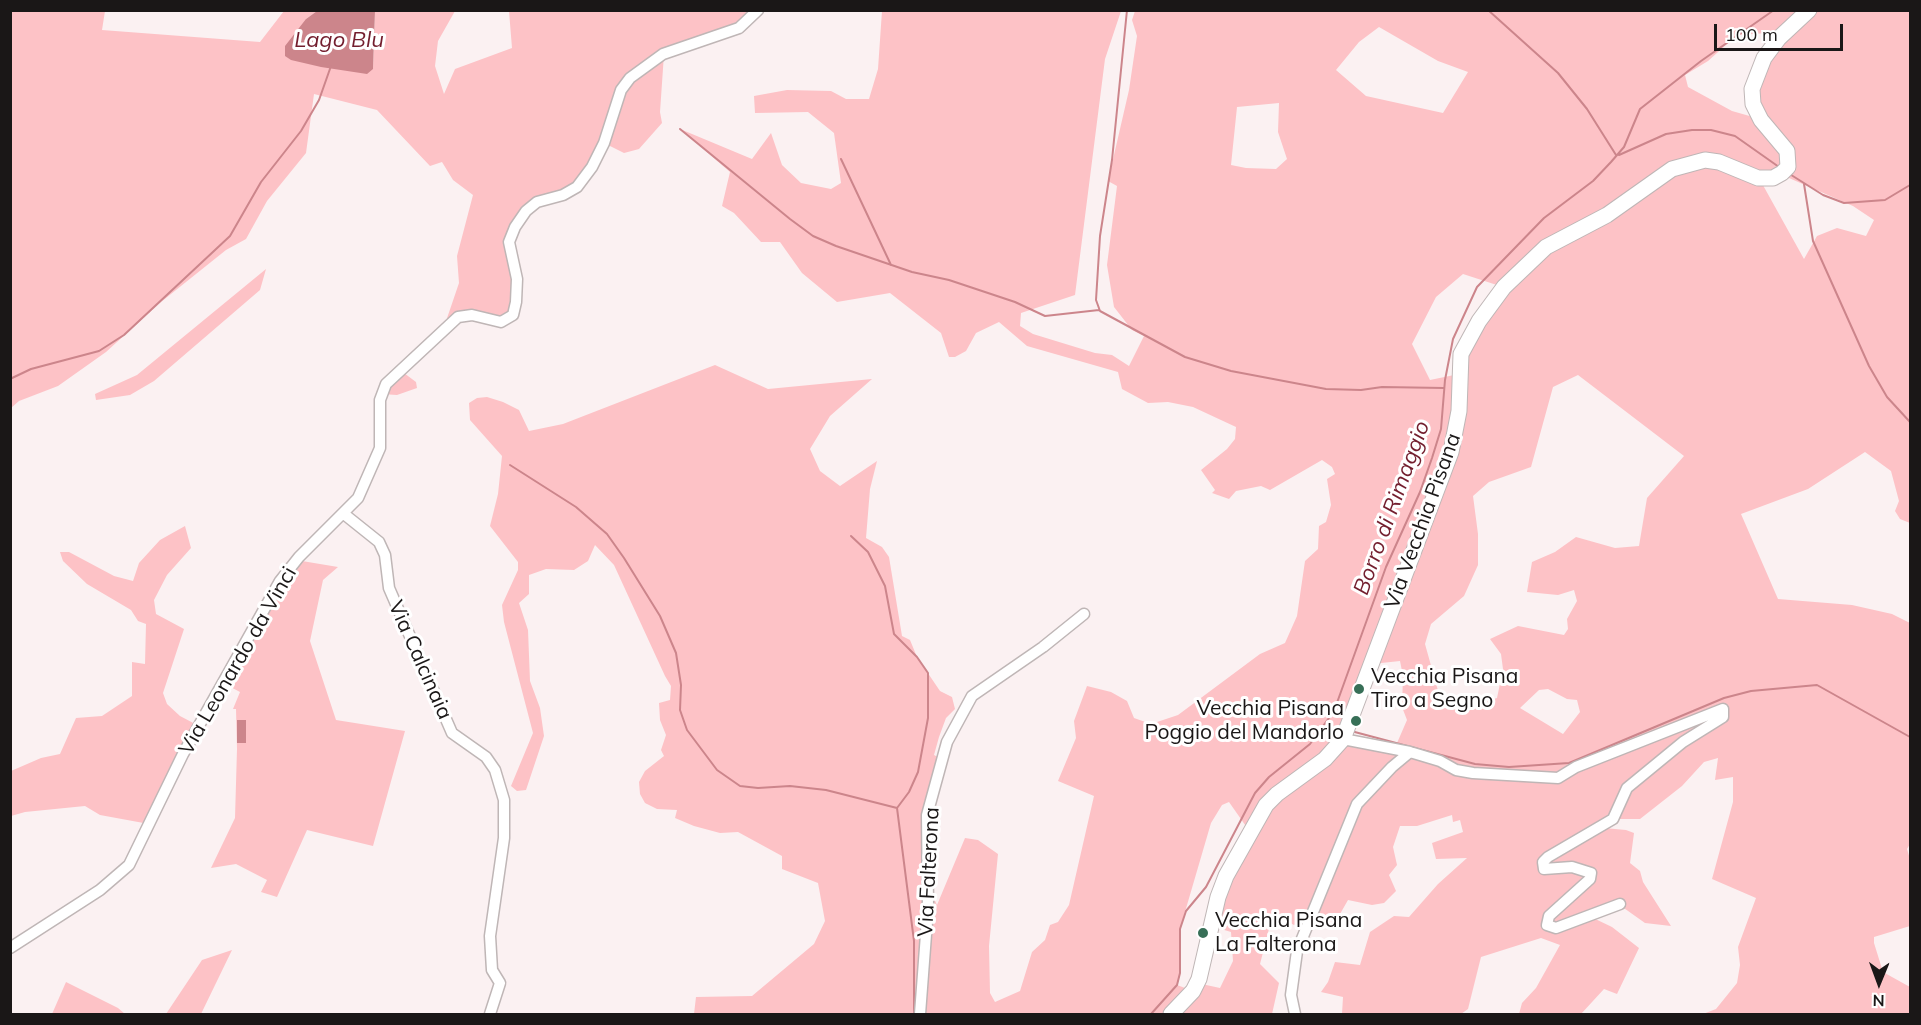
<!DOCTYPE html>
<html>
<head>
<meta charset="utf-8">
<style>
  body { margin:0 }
  #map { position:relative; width:1921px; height:1025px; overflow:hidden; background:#fbf1f2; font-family:Mulish,sans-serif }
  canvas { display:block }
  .frame { position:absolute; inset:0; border:12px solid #1a1717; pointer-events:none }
  .north { position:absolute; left:1849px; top:953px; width:60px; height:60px; -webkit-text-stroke:4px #fff; paint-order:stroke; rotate:181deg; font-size:16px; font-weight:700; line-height:24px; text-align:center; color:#1a1717 }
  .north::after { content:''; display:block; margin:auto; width:21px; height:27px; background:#1a1717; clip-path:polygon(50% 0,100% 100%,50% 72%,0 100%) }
  .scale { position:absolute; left:1714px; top:24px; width:129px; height:27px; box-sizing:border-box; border:3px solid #1a1717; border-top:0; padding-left:8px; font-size:18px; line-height:21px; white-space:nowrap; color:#1a1717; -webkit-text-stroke:4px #fff; paint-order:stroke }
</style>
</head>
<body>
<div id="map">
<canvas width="1921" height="1025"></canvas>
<div class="frame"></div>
<div class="north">N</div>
<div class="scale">100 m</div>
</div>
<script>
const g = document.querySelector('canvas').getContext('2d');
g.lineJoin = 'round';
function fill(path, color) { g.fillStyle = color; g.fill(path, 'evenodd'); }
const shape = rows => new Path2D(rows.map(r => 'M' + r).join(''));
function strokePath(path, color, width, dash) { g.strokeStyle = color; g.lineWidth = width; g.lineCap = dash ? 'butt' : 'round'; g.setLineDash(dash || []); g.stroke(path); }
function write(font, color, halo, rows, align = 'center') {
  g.font = font + ' Mulish,sans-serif'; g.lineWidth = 6; g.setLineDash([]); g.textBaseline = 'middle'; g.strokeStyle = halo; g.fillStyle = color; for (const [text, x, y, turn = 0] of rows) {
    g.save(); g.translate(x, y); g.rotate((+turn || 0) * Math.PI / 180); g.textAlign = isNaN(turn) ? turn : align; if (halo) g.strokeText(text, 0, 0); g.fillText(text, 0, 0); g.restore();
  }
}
fill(shape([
  [11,11,105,11,102,30,260,42,284,11,317,11,306,19,373,69,375,11,455,11,438,41,435,66,444,94,455,69,512,48,509,11,758,11,739,28,664,54,660,112,662,123,639,149,624,153,604,143,577,187,537,202,509,242,517,279,509,319,472,315,443,330,459,283,457,256,473,195,453,180,442,162,430,166,377,110,314,94,306,153,267,201,246,239,226,250,161,302,106,352,58,386,19,401,11,408],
  [882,11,1121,11,1105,59,1075,295,1021,313,1020,326,1033,334,1095,353,1112,355,1129,366,1144,336,1132,330,1114,307,1107,265,1117,186,1108,181,1129,90,1137,36,1132,20,1135,11,1910,11,1910,523,1900,519,1895,511,1899,501,1891,471,1865,452,1808,489,1741,514,1778,599,1852,605,1892,614,1910,623,1910,844,1907,849,1910,859,1910,926,1874,937,1874,943,1883,972,1910,987,1910,1014,1703,1014,1716,1009,1737,983,1740,965,1738,947,1756,898,1712,879,1733,802,1733,777,1715,780,1718,758,1704,762,1682,786,1640,819,1613,819,1604,828,1626,830,1634,833,1630,863,1640,871,1643,882,1671,926,1645,923,1621,906,1589,916,1612,927,1639,948,1617,994,1604,989,1581,1014,1519,1014,1522,1003,1536,988,1560,945,1541,938,1481,957,1468,1009,1461,1014,1342,1014,1343,997,1321,992,1328,982,1335,962,1360,965,1370,932,1394,916,1409,917,1438,884,1467,858,1436,859,1432,843,1463,832,1460,820,1453,822,1452,815,1417,826,1400,826,1393,847,1397,865,1389,875,1396,891,1384,903,1372,905,1348,900,1332,928,1314,913,1294,925,1273,913,1260,964,1279,983,1272,1014,694,1014,696,997,752,996,814,944,825,921,818,883,782,869,782,856,738,832,720,833,694,826,675,818,677,810,657,809,645,803,640,794,639,782,645,771,664,756,661,750,666,735,660,720,659,703,670,700,671,686,665,676,614,565,595,545,588,561,574,570,546,569,529,575,529,594,519,603,528,630,530,681,540,708,544,736,526,790,517,791,511,786,533,733,504,622,502,605,518,570,518,562,490,526,498,494,502,456,470,420,469,403,477,398,487,397,503,402,519,410,529,431,563,424,715,365,768,389,872,379,830,416,810,449,820,471,840,486,877,461,870,489,866,538,882,547,889,557,902,636,910,640,917,657,940,691,952,697,955,709,946,718,939,737,934,755,940,758,924,828,931,892,937,905,965,838,978,840,998,854,989,946,990,993,995,1002,1020,991,1032,952,1045,940,1050,925,1058,922,1069,905,1094,796,1058,781,1076,738,1074,721,1087,686,1111,692,1127,701,1134,718,1151,724,1178,715,1260,654,1285,643,1297,616,1305,561,1318,549,1319,526,1326,522,1331,505,1327,479,1335,474,1332,467,1322,460,1270,490,1261,486,1236,491,1229,499,1212,493,1215,490,1201,470,1227,449,1235,439,1236,427,1193,407,1168,402,1148,403,1122,389,1118,372,1027,346,999,322,976,333,966,351,955,357,949,357,941,333,890,293,837,302,802,273,780,242,761,242,734,213,722,206,730,172,680,129,752,159,771,133,782,165,801,183,831,189,841,183,834,133,808,112,755,113,754,96,787,90,831,91,846,99,869,99,878,69],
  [1379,27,1438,61,1468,72,1443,113,1366,96,1336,70,1359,42],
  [1783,32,1752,89,1760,119,1732,111,1688,87,1685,75,1708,61,1737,35],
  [1279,103,1278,132,1287,159,1276,169,1246,168,1231,165,1237,107],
  [1788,167,1789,178,1853,206,1874,220,1866,236,1837,228,1817,236,1804,259,1759,178],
  [1463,274,1503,287,1461,354,1459,374,1430,380,1412,344,1436,297],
  [1578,375,1684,456,1647,498,1639,546,1615,548,1576,537,1555,552,1532,562,1527,592,1558,595,1574,590,1577,601,1567,619,1568,629,1564,635,1518,626,1490,639,1501,654,1503,669,1497,698,1459,709,1442,705,1425,644,1431,624,1464,596,1478,565,1478,534,1473,496,1489,482,1531,467,1553,387],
  [1400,661,1403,676,1402,707,1407,720,1394,750,1344,738,1372,664],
  [1548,689,1567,699,1577,700,1580,712,1563,734,1520,708,1539,690],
  [1229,802,1250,832,1211,926,1231,932,1233,961,1220,988,1197,983,1193,991,1177,985,1180,973,1180,929,1211,823,1222,805],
  [266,269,260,290,154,381,130,395,96,400,95,394,137,375],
  [400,370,416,382,417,388,397,395,381,394],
  [185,526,191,548,167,575,154,600,156,614,184,629,163,693,167,704,180,716,199,726,149,824,100,815,85,806,25,812,11,816,11,771,41,758,60,754,76,718,102,716,132,696,132,662,145,664,146,624,138,621,131,610,87,584,63,561,60,552,69,552,114,576,133,581,139,563,160,540],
  [296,560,338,567,323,580,310,641,336,720,405,731,373,846,307,830,277,897,261,892,267,880,236,864,211,868,235,818,237,749,236,709,233,709,240,692,223,683],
  [232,950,201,1014,166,1014,202,960],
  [66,982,118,1008,125,1014,52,1014]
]), '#fdc2c6');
fill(shape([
  [317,11,375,11,373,69,367,74,321,67,291,60,285,56,285,46,306,19],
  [237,720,246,720,246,743,237,743]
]), '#cc858b');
strokePath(shape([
  [1127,10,1112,160,1100,236,1096,300,1100,311,1185,357,1231,371,1326,389,1361,390,1382,387,1444,388],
  [1488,10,1558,73,1587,109,1616,155],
  [680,129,790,219,813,236,836,246,912,272,949,280,1015,302,1045,316,1099,310],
  [1619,155,1666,134,1692,130,1711,130,1735,136,1779,167],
  [841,159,891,265],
  [1788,173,1823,195,1844,203,1885,200,1910,185],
  [1804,184,1813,241,1869,366,1887,397,1910,422],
  [10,379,31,369,99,351,124,335,230,236,261,182,301,131,319,100,331,66],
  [510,465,576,507,607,534,624,558,660,616,676,653,681,685,680,710,687,730,717,770,740,786,758,788,790,786,826,790,897,808],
  [851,536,868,552,885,586,894,634,917,657,928,673,928,718,918,772,909,792,897,808],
  [1325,726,1340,729],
  [1351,731,1475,764,1509,767,1569,763,1724,698,1751,691,1817,685,1910,737],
  [897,808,914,941,914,1014],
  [1151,1014,1177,985,1180,973,1180,929,1186,911,1206,887,1255,793,1269,777,1310,744,1334,711,1386,567,1420,492,1432,458,1441,429,1445,380,1453,339,1477,287,1544,218,1593,181,1611,162,1624,147,1640,109,1701,61,1774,10]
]), '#cc858b', 2);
const street = shape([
  [344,514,379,542,385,555,389,588,452,733,486,757,495,770,504,800,504,838,490,936,492,970,500,983,490,1014],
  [1343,739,1410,752,1440,761,1456,770,1473,773,1558,778,1576,767,1723,709,1723,717,1683,742,1627,788,1613,819,1548,857,1543,862,1544,869,1572,867,1591,873,1590,879,1549,916,1547,925,1556,928,1620,904],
  [10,948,100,890,129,865,183,754,280,581,299,557,358,498,380,448,380,400,386,384,458,317,472,315,501,322,513,315,516,302,517,279,509,242,515,227,526,211,537,202,563,195,577,187,592,167,604,143,621,90,630,78,663,54,739,28,758,10],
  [920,1014,928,908,927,815,947,742,972,696,1043,647,1084,614],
  [1295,1014,1291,995,1297,951,1357,804,1392,767,1410,752]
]);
const secondary = shape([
  [1171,1014,1193,991,1199,979,1218,897,1226,876,1266,805,1277,794,1325,759,1343,739,1451,452,1459,411,1461,354,1479,321,1504,287,1546,247,1607,215,1672,169,1705,160,1719,162,1758,178,1773,178,1782,173,1788,167,1787,151,1761,120,1753,104,1752,89,1764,58,1779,38,1809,10]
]);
strokePath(street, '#bfb6b6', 13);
strokePath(secondary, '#bfb6b6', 17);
strokePath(street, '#fff', 10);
strokePath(secondary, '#fff', 15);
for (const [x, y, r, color] of [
  [1359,689,6,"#376f57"],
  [1356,721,6,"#376f57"],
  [1203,933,6,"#376f57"]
]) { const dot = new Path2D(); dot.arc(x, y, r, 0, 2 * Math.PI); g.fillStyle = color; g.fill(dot); strokePath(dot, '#fff', 2); }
write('21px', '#1a1717', '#fff', [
  ["Via Vecchia Pisana",1423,521,-70],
  ["Via Calcinaia",420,660,66],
  ["Via Leonardo da Vinci",238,661,-60],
  ["Via Falterona",929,872,-87]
]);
write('21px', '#1a1717', '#fff', [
  ["Vecchia Pisana",1371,677],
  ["Tiro a Segno",1371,701],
  ["Vecchia Pisana",1344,709,"right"],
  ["Poggio del Mandorlo",1344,733,"right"],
  ["Vecchia Pisana",1215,921],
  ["La Falterona",1215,945]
], 'left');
write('italic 22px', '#731e2e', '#fff', [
  ["Lago Blu",339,40],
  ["Borro di Rimaggio",1392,508,-70]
]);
</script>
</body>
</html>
